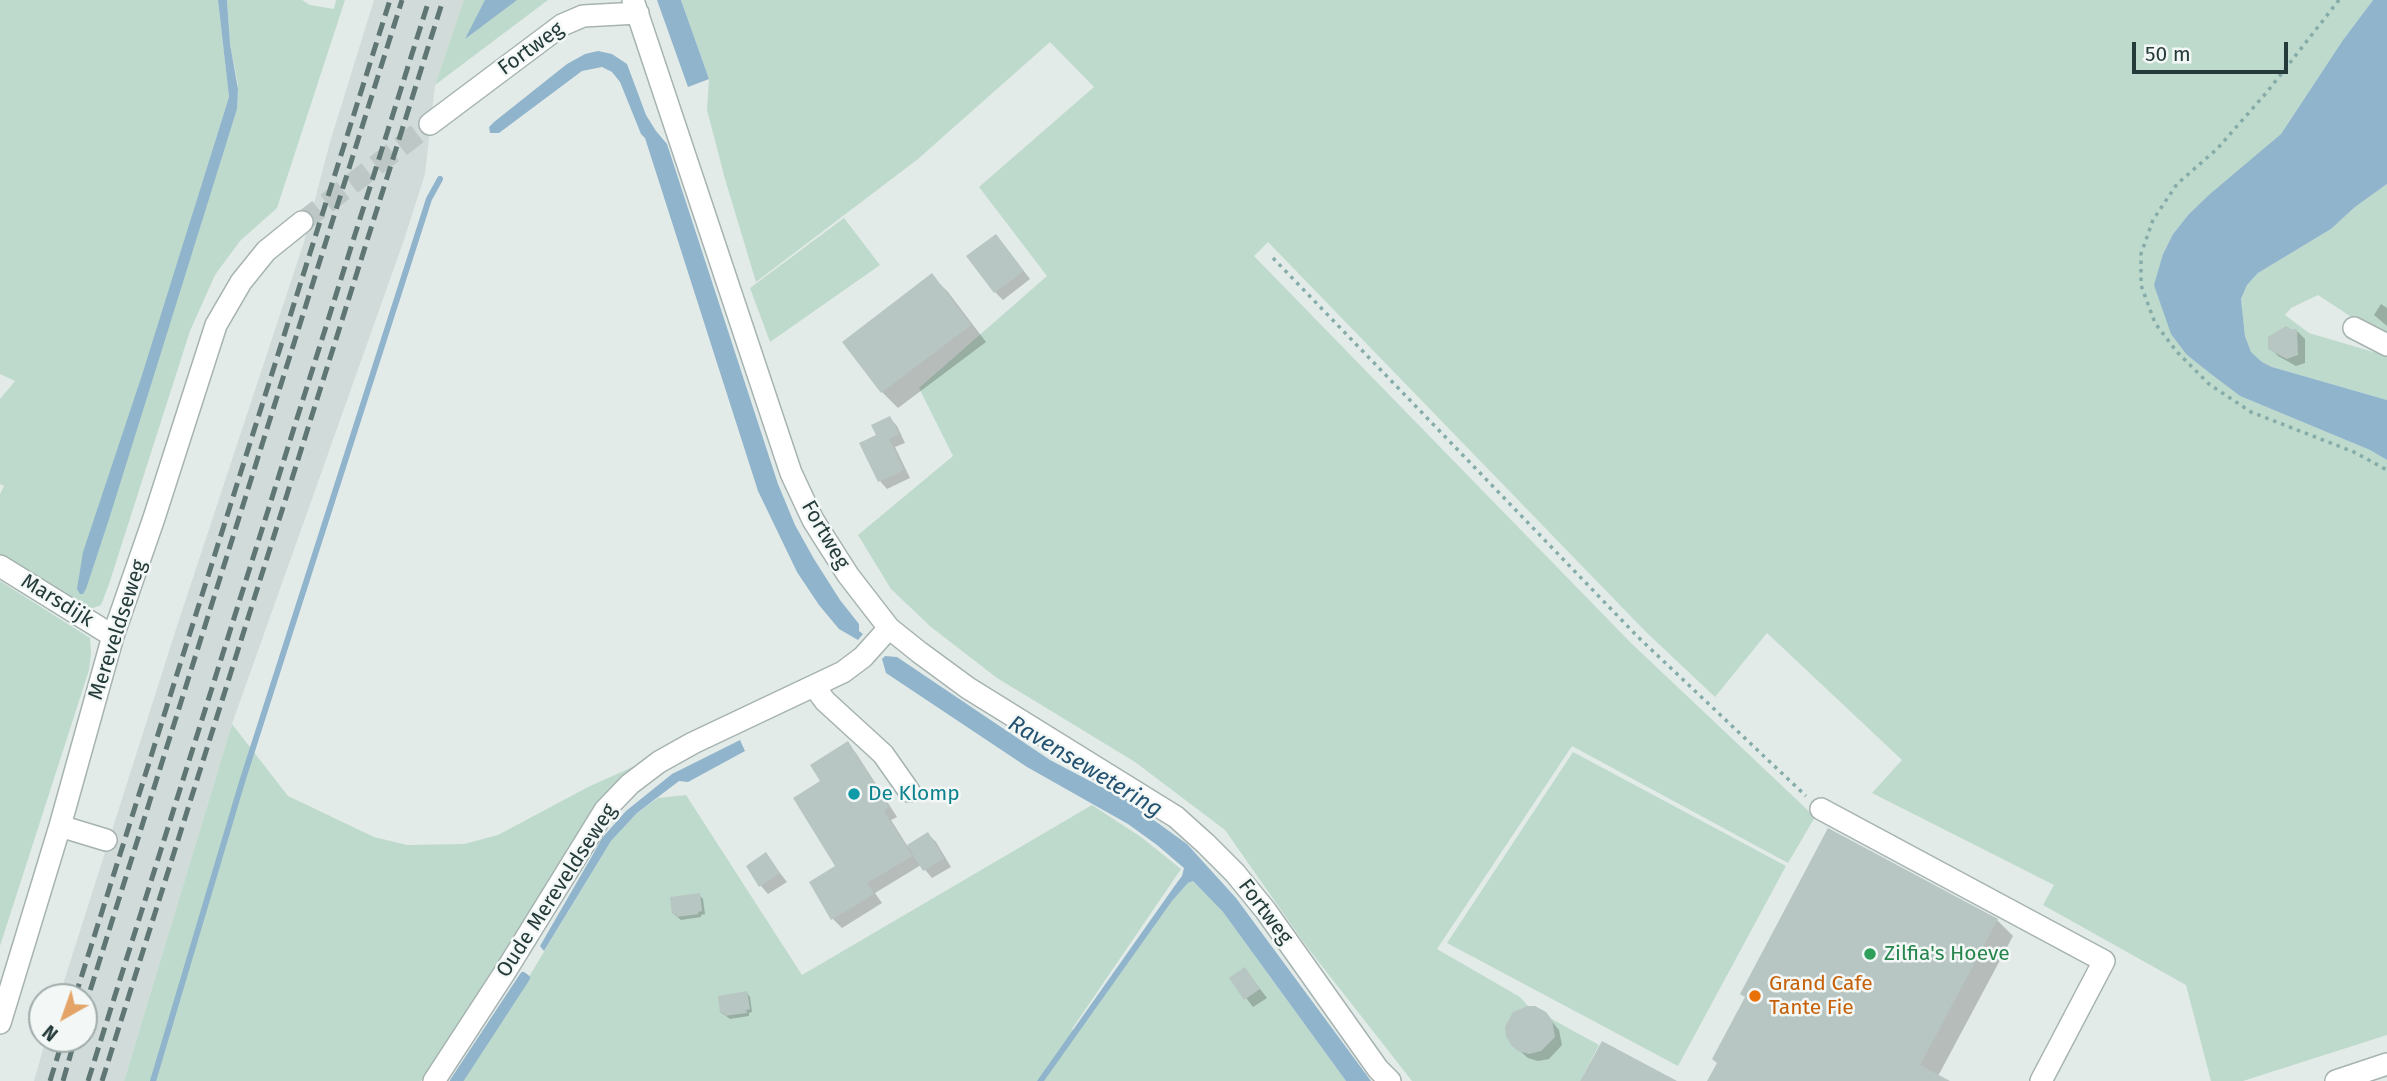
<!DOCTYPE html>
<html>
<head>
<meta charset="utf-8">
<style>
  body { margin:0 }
  #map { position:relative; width:2387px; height:1081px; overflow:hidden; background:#e3ebe9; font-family:"Fira Sans",sans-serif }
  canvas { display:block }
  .north { position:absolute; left:28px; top:983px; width:70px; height:70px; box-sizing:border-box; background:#f3f8f7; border:2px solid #a0acab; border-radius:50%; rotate:220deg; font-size:19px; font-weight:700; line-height:28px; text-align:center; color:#243b3a }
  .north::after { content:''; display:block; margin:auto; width:24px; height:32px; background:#e5a467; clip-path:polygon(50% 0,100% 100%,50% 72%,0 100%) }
  .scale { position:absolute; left:2132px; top:42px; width:156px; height:32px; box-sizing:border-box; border:4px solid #243b3a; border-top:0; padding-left:9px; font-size:21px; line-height:24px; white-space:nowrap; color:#243b3a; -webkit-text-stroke:5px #f3f8f7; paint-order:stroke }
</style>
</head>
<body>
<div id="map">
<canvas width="2387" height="1081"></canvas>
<div class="north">N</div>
<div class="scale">50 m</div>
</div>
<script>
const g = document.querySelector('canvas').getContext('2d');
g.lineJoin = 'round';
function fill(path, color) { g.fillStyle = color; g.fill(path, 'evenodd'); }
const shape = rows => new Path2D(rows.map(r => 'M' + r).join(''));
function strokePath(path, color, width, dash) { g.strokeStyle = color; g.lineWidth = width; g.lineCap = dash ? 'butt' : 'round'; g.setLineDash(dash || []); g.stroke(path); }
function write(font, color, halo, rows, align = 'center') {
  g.font = font + ' "Fira Sans",sans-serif'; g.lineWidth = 5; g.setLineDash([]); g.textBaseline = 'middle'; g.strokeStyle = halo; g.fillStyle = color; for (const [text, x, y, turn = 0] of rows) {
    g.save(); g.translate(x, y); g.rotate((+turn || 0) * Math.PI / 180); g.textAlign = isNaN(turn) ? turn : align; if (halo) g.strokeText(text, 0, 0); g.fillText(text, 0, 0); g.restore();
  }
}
fill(shape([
  [374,0,464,0,435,85,425,174,404,240,232,724,124,1081,34,1081,46,1039,84,1039,84,997,59,997,177,626,304,242,330,142]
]), '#d1dbd9');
fill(shape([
  [0,0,218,0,229,97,195,206,190,256,237,109,238,84,230,44,227,0,302,0,310,5,334,9,336,0,345,0,277,208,240,241,215,275,190,331,109,584,101,605,93,608,85,609,0,556,0,494,4,486,0,484,0,399,15,381,0,374],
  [464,0,548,0,435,85],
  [681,0,2373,0,2343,40,2281,134,2189,214,2173,234,2163,254,2187,355,2240,396,2370,450,2387,460,2387,1035,2243,1081,2211,1081,2186,985,2043,905,2054,885,1872,793,1902,760,1767,633,1715,697,1645,631,1268,242,1254,256,1631,643,1815,817,1788,863,1572,746,1437,949,1520,997,1528,1006,1599,1045,1580,1081,1412,1081,1307,947,1225,830,1135,762,997,678,931,627,891,589,858,535,953,456,919,388,1047,276,979,187,1094,87,1050,42,918,159,756,282,725,179,707,110,709,79],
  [2387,184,2387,334,2350,316,2318,295,2291,308,2285,315,2309,333,2387,356,2387,400,2272,367,2262,362,2251,352,2245,336,2241,299,2247,285,2258,273,2331,229,2355,207],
  [844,218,880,265,770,342,750,288],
  [0,581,90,638,91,654,89,670,0,946],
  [232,724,288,796,374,837,407,845,464,844,498,835,588,787,677,747,574,843,421,1081,124,1081],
  [1573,752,1786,866,1678,1066,1447,943],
  [686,795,802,975,1092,805,1141,837,1181,869,1072,1029,1078,1032,1172,901,1188,883,1193,881,1223,912,1346,1081,460,1081,507,1013,611,841,637,813,658,798]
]), '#bedacc');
fill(shape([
  [218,0,227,0,230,44,238,89,237,109,110,516,86,589,83,594,80,594,77,589,83,552,142,375,229,97],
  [485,0,517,0,465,39],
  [657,0,681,0,709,79,688,87],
  [2373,0,2387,0,2387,184,2355,207,2331,229,2258,273,2247,285,2241,299,2245,336,2251,352,2262,362,2272,367,2387,400,2387,460,2370,450,2240,396,2211,374,2187,355,2171,334,2154,285,2163,254,2173,234,2189,214,2210,194,2281,134,2343,40],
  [598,51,612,54,627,64,646,115,656,131,667,144,778,484,795,525,814,559,840,600,859,624,859,631,863,634,858,640,839,629,819,605,797,572,758,491,645,138,641,134,620,82,612,72,602,67,582,71,499,133,490,133,489,127,494,122,567,64,585,54],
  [885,656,897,657,1050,760,1126,800,1187,844,1236,898,1371,1081,1346,1081,1223,912,1193,881,1188,883,1172,901,1044,1081,1037,1081,1176,884,1182,876,1184,868,1157,845,1128,824,1027,767,886,673,882,659],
  [740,740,745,751,688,782,679,781,637,813,611,841,544,951,540,946,592,856,602,838,626,811,672,774]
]), '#90b4cb');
fill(shape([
  [1003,244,1030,279,1003,300,995,292],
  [932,276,948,292,986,342,898,408,882,392],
  [2381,304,2387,308,2387,326,2374,315],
  [2297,331,2305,339,2305,363,2296,366,2278,356,2270,348],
  [890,418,897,426,905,443,895,447,910,478,887,489,880,481,862,444,878,436],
  [847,744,856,753,897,817,891,820,908,847,928,834,936,842,951,867,932,878,921,865,875,893,882,903,842,928,833,919,838,867,822,781],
  [766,855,787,882,768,894,761,886],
  [699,895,703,899,705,914,701,915,701,917,681,920,674,914],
  [1997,920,2013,936,1937,1078,1940,1081,1709,1081],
  [1245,969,1267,998,1253,1007,1231,978],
  [747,993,750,997,752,1012,749,1013,749,1016,730,1019,722,1013],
  [1545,1013,1559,1030,1562,1045,1549,1059,1538,1061,1528,1058,1512,1044]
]), '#0003');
strokePath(shape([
  [153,1081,242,782,429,199,440,179],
  [453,1081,523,975,527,978,460,1081]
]), '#90b4cb', 6);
fill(shape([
  [996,234,1024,271,994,293,966,256],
  [932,273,971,325,881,393,842,342],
  [2286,326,2291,329,2297,329,2298,355,2287,359,2268,349,2268,337],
  [890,416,899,434,889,439,904,470,878,482,859,443,876,435,871,425],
  [848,741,889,807,884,811,912,856,867,883,874,894,831,920,809,882,835,866,793,798,820,781,810,765],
  [1828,828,1998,919,1920,1065,1950,1081,1707,1081,1717,1063,1712,1059,1745,997,1740,994],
  [928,832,944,858,923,871,907,845],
  [766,852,780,873,759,887,746,866],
  [700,893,702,911,698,912,699,914,676,917,676,914,672,914,670,897],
  [1245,967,1260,989,1244,1000,1229,978],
  [747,991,750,1009,746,1010,747,1013,724,1016,724,1013,720,1013,718,996],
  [1528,1006,1535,1006,1546,1012,1552,1020,1555,1037,1541,1051,1529,1054,1518,1051,1511,1045,1506,1036,1505,1027,1513,1012],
  [1602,1041,1677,1081,1580,1081]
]), '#b8c6c3');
strokePath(shape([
  [302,222,430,124]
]), '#bdc8c6', 21, [21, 10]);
const minor = shape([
  [633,0,791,473,813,520,848,575,889,628,919,652,968,688,1176,817,1206,844,1235,873,1266,911,1378,1069,1390,1081],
  [430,124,562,25,583,16,638,13],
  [2354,328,2387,345],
  [0,566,113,636],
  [814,686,825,701,883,754,909,791],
  [1821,809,2104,961,2041,1081],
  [60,826,106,840],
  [0,1023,60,826,113,636,154,518,216,325,241,282,266,251,302,222],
  [434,1081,505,972,605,810,630,784,659,762,693,743,843,672,863,657,889,628],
  [2336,1081,2387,1064]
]);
strokePath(minor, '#a6b3b1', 24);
strokePath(shape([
  [2339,0,2267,92,2217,149,2177,184,2153,220,2141,254,2141,285,2155,323,2177,352,2209,384,2251,412,2354,452,2387,470],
  [1273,258,1638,637,1806,796]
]), '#86aca9', 3.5, [3.5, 5]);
strokePath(minor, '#fff', 21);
strokePath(shape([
  [75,997,390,0],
  [84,1010,402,0],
  [50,1081,63,1039],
  [63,1081,75,1039],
  [88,1081,429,0],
  [102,1081,443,0]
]), '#5f7675', 5, [14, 7]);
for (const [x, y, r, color] of [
  [854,794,7,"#0f9aa8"],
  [1870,954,7,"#2e9e5b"],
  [1755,996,7,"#e8710a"]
]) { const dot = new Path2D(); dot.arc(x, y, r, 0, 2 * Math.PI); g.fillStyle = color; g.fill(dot); strokePath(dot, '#f3f8f7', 2.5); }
write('21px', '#243b3a', '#f3f8f7', [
  ["Fortweg",531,49,-36],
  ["Fortweg",825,535,60],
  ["Marsdijk",57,601,32],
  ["Mereveldseweg",118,630,-72],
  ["Oude Mereveldseweg",557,891,-57],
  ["Fortweg",1265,912,53]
]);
write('21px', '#0d838f', '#f3f8f7', [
  ["De Klomp",868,794]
], 'left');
write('21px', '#27864d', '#f3f8f7', [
  ["Zilfia's Hoeve",1884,954]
], 'left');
write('21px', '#c56008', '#f3f8f7', [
  ["Grand Cafe",1769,984],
  ["Tante Fie",1769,1008]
], 'left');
write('italic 23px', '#245271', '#f3f8f7', [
  ["Ravensewetering",1085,767,31]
]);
</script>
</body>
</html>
